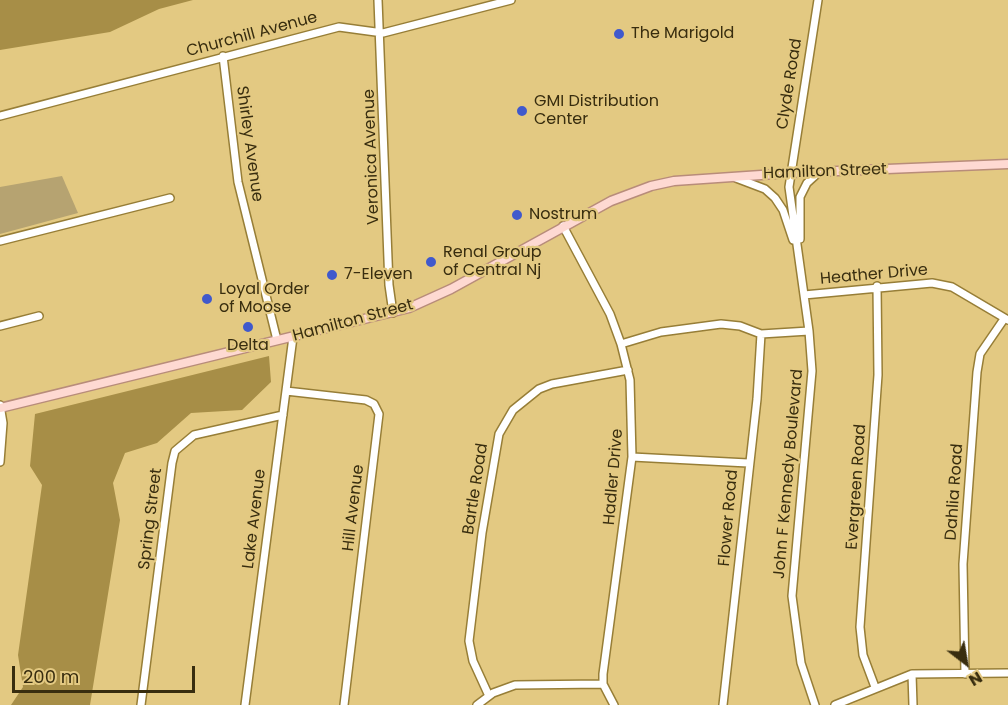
<!DOCTYPE html>
<html>
<head>
<meta charset="utf-8">
<style>
  body { margin:0 }
  #map { position:relative; width:1008px; height:705px; overflow:hidden; background:#e3c982; font-family:Poppins,sans-serif }
  canvas { display:block }
  .north { position:absolute; left:936px; top:633px; width:60px; height:60px; -webkit-text-stroke:4px #e3c982; paint-order:stroke; rotate:149deg; font-size:16px; font-weight:700; line-height:24px; text-align:center; color:#382d0f }
  .north::after { content:''; display:block; margin:auto; width:21px; height:27px; background:#382d0f; clip-path:polygon(50% 0,100% 100%,50% 72%,0 100%) }
  .scale { position:absolute; left:12px; top:666px; width:183px; height:27px; box-sizing:border-box; border:3px solid #382d0f; border-top:0; padding-left:8px; font-size:18px; line-height:21px; white-space:nowrap; color:#382d0f; -webkit-text-stroke:4px #e3c982; paint-order:stroke }
</style>
</head>
<body>
<div id="map">
<canvas width="1008" height="705"></canvas>
<div class="north">N</div>
<div class="scale">200 m</div>
</div>
<script>
const g = document.querySelector('canvas').getContext('2d');
g.lineJoin = 'round';
function fill(path, color) { g.fillStyle = color; g.fill(path, 'evenodd'); }
const shape = rows => new Path2D(rows.map(r => 'M' + r).join(''));
function strokePath(path, color, width, dash) { g.strokeStyle = color; g.lineWidth = width; g.lineCap = dash ? 'butt' : 'round'; g.setLineDash(dash || []); g.stroke(path); }
function write(font, color, halo, rows, align = 'center') {
  g.font = font + ' Poppins,sans-serif'; g.lineWidth = 4.5; g.setLineDash([]); g.textBaseline = 'middle'; g.strokeStyle = halo; g.fillStyle = color; for (const [text, x, y, turn = 0] of rows) {
    g.save(); g.translate(x, y); g.rotate((+turn || 0) * Math.PI / 180); g.textAlign = isNaN(turn) ? turn : align; if (halo) g.strokeText(text, 0, 0); g.fillText(text, 0, 0); g.restore();
  }
}
fill(shape([
  [62,176,78,213,0,234,0,187]
]), '#b6a371');
fill(shape([
  [0,0,193,0,159,9,110,32,0,50],
  [269,356,271,382,242,410,191,413,157,443,125,453,113,483,120,520,90,705,11,705,23,687,18,655,42,485,30,466,35,414]
]), '#a78e47');
const minor = shape([
  [378,0,389,285,393,313],
  [223,56,238,182,277,340],
  [0,116,339,27,383,33,511,0],
  [736,178,765,189,775,198,783,210,793,240],
  [563,226,610,314,621,344,630,380,632,457,603,674,603,684,614,705],
  [800,239,800,197,807,183,818,173],
  [0,241,170,198],
  [804,295,932,283,952,287,1008,320],
  [0,326,39,316],
  [621,344,661,332,721,324,740,326,761,334,809,331],
  [286,391,366,400,374,404,379,414,344,705],
  [632,457,748,463],
  [0,462,3,423,0,405],
  [912,674,913,705],
  [965,674,963,564,977,372,980,354,1004,319],
  [875,687,863,655,860,627,878,375,877,286],
  [489,696,473,661,469,641,482,533,499,434,513,410,539,389,552,384,628,370],
  [141,705,172,463,175,451,194,435,283,415],
  [245,705,293,337],
  [477,705,493,693,515,685,603,684],
  [723,705,757,399,761,334],
  [815,705,801,663,792,596,812,371,809,331,789,187,818,0],
  [835,705,912,674,1008,673]
]);
const major = shape([
  [0,408,409,308,451,289,611,201,651,186,674,181,790,173,1008,164]
]);
strokePath(minor, '#977e37', 10);
strokePath(major, '#b88c7a', 11);
strokePath(minor, '#fff', 7);
strokePath(major, '#fed9d2', 8);
for (const [x, y, r, color] of [
  [619,34,6,"#4059cc"],
  [522,111,6,"#4059cc"],
  [517,215,6,"#4059cc"],
  [431,262,6,"#4059cc"],
  [332,275,6,"#4059cc"],
  [207,299,6,"#4059cc"],
  [248,327,6,"#4059cc"]
]) { const dot = new Path2D(); dot.arc(x, y, r, 0, 2 * Math.PI); g.fillStyle = color; g.fill(dot); strokePath(dot, '#e3c982', 2); }
write('16px', '#382d0f', '#e3c982', [
  ["The Marigold",631,34],
  ["GMI Distribution",534,102],
  ["Center",534,120],
  ["Nostrum",529,215],
  ["Renal Group",443,253],
  ["of Central Nj",443,271],
  ["7-Eleven",344,275],
  ["Loyal Order",219,290],
  ["of Moose",219,308],
  ["Delta",248,346,"center"]
], 'left');
write('16px', '#382d0f', '#e3c982', [
  ["Churchill Avenue",252,35,-15],
  ["Clyde Road",790,84,-81],
  ["Shirley Avenue",249,144,82],
  ["Veronica Avenue",372,157,-92],
  ["Hamilton Street",825,172,-2],
  ["Heather Drive",874,275,-5],
  ["Hamilton Street",353,321,-15],
  ["John F Kennedy Boulevard",789,474,-85],
  ["Hadler Drive",614,477,-85],
  ["Evergreen Road",857,487,-86],
  ["Bartle Road",476,489,-81],
  ["Dahlia Road",955,492,-86],
  ["Hill Avenue",354,508,-83],
  ["Flower Road",729,518,-85],
  ["Spring Street",151,519,-83],
  ["Lake Avenue",255,519,-83]
]);
</script>
</body>
</html>
